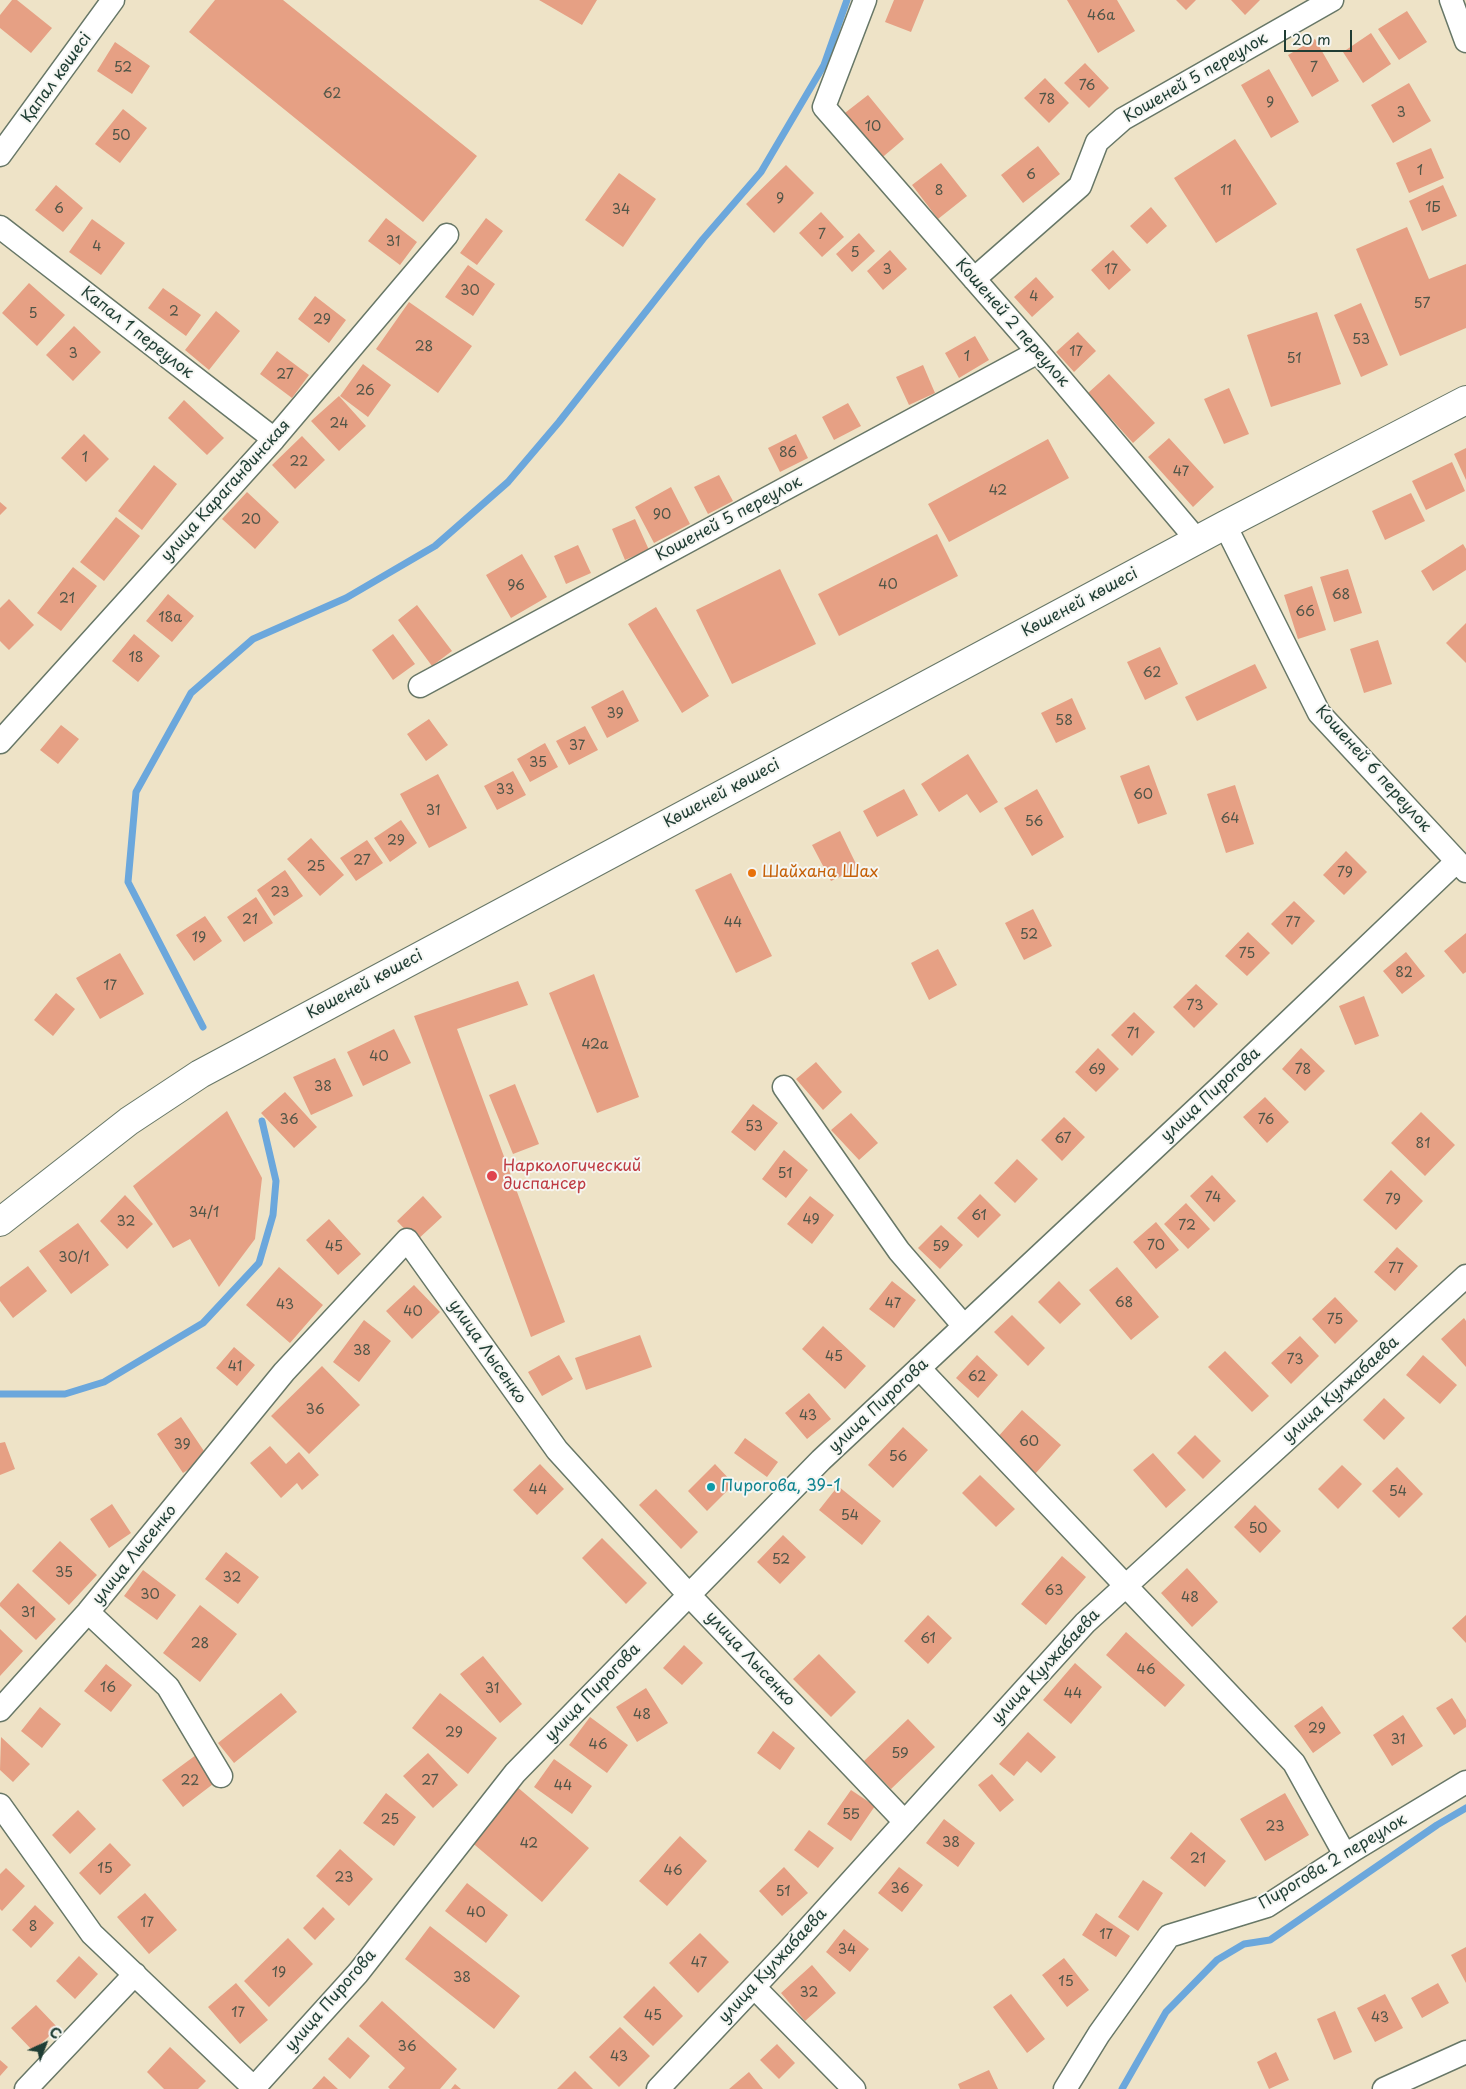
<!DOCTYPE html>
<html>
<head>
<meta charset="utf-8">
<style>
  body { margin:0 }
  #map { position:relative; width:1466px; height:2089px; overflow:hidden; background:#eee3c7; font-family:"Playpen Sans",sans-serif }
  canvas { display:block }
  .north { position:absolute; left:20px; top:2019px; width:50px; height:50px; -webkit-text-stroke:4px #f6f6f2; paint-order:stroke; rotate:43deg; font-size:14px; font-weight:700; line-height:20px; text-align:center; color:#1f3d34 }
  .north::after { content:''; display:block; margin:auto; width:18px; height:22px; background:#1f3d34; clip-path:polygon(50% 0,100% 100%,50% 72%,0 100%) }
  .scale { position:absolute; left:1284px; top:30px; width:68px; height:22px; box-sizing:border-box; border:2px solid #1f3d34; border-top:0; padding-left:6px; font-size:15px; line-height:18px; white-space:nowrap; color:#1f3d34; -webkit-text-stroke:4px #f6f6f2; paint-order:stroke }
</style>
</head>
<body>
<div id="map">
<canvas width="1466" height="2089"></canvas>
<div class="north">С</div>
<div class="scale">20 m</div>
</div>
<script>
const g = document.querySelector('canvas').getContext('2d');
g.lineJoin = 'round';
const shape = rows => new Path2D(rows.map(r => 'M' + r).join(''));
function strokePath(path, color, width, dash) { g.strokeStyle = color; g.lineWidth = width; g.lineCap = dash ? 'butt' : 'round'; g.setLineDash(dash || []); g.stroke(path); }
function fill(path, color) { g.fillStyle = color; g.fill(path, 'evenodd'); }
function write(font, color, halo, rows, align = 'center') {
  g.font = font + ' "Playpen Sans",sans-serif'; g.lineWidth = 4; g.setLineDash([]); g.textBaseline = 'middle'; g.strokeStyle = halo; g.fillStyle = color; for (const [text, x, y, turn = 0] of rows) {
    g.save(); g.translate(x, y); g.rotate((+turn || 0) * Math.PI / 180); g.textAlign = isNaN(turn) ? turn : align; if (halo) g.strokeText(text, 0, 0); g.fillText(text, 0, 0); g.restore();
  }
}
strokePath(shape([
  [203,1027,128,882,136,792,191,693,253,639,346,598,435,546,508,482,559,422,703,239,761,172,824,65,847,0],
  [0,1394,65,1394,104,1382,203,1323,259,1263,273,1215,276,1181,262,1121],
  [1122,2089,1166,2012,1217,1960,1244,1944,1270,1940,1437,1825,1466,1808]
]), '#6ba7dc', 7);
fill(shape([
  [12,0,17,0,52,28,31,53,0,28,0,15],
  [215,0,283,0,477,156,423,222,189,32],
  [539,0,597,0,582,25],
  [894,0,924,0,911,32,885,22],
  [1067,0,1117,0,1135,31,1098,53],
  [1176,0,1196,0,1186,10],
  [1231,0,1260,0,1245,15],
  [1407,11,1427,42,1399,60,1378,29],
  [1371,33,1391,64,1363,83,1343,52],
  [1315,39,1339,81,1312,97,1288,55],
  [115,42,150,66,132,94,97,71],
  [1085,63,1109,88,1089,108,1064,83],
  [1269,69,1299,122,1271,138,1241,85],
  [1045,78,1069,103,1049,123,1024,98],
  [1409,83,1431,121,1393,143,1371,105],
  [868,95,904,139,878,161,841,116],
  [123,109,147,128,120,163,95,144],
  [1235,139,1277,204,1216,243,1174,178],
  [1038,146,1060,174,1023,203,1001,175],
  [1431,148,1444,178,1409,193,1396,163],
  [941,163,967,196,938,219,912,185],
  [786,165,814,193,774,233,746,204],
  [619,173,656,199,623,247,585,220],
  [56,185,83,208,63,232,35,210],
  [1443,185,1457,216,1422,231,1409,201],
  [1151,207,1167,226,1147,244,1130,226],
  [821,212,844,237,822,257,799,233],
  [386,218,417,242,400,265,368,241],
  [486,218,503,231,477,265,460,253],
  [92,219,125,243,101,275,69,252],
  [1407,227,1429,279,1466,264,1466,328,1400,356,1356,249],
  [859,233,875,251,852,272,836,254],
  [890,250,907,269,883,290,867,271],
  [1113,250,1131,270,1109,290,1091,270],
  [468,265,495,284,473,316,445,297],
  [1036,277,1054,297,1032,317,1014,297],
  [29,283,65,315,37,346,2,313],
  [163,288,201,315,186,336,148,308],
  [315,296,346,320,329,343,298,319],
  [409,302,472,346,438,393,376,349],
  [1361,303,1388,365,1361,377,1334,315],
  [216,311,240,331,209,370,185,350],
  [1317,312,1341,384,1271,407,1247,335],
  [74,326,101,352,73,381,46,355],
  [1078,332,1096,351,1074,372,1056,352],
  [975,336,989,360,959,378,945,353],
  [277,351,309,375,292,398,260,374],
  [363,364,391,385,368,417,340,396],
  [923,365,935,393,909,405,896,377],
  [1109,374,1155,423,1133,443,1088,393],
  [1229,388,1249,434,1224,444,1204,399],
  [339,396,366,426,339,451,311,421],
  [184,400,224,438,207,455,168,418],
  [848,403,861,426,834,440,822,417],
  [84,434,109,459,86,482,61,458],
  [796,434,808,458,780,472,768,448],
  [302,436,325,460,295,489,272,465],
  [1169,438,1214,487,1193,507,1148,457],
  [1048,439,1069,478,949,542,928,504],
  [1466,448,1466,480,1454,454],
  [1452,462,1465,491,1426,510,1412,481],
  [154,465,177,484,142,530,118,511],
  [719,475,733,501,708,514,694,487],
  [671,487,690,524,654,543,635,507],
  [247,492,279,522,255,549,222,519],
  [1411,493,1425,521,1385,540,1372,511],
  [0,502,7,508,0,515],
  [116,517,140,536,104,581,80,562],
  [635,519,649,550,625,560,612,529],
  [937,534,958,576,839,636,818,594],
  [1463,544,1466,549,1466,570,1433,591,1421,571],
  [578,545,591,573,566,584,554,556],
  [522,554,547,597,511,618,486,575],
  [73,567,97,586,61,631,37,613],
  [780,569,816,644,732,684,696,610],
  [1348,569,1362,613,1334,622,1320,577],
  [1312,586,1326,630,1298,639,1284,595],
  [168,594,194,616,172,642,146,621],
  [9,599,34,625,9,650,0,641,0,608],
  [417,605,452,651,432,666,398,620],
  [656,607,709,696,682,713,628,624],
  [1466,623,1466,663,1446,643],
  [134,634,160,656,138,682,112,661],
  [393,634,415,664,393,680,372,650],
  [1378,640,1392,684,1364,693,1350,649],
  [1160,647,1178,684,1145,700,1127,662],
  [1255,664,1267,688,1197,721,1185,697],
  [623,690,639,721,607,738,591,707],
  [1072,698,1086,729,1056,743,1041,713],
  [429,719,448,745,426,761,407,734],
  [61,725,79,739,58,764,40,750],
  [585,726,598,750,569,765,556,741],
  [545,743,558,767,530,782,517,759],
  [968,754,998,802,980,813,967,794,939,812,921,784],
  [1149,765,1167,814,1138,824,1120,776],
  [513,771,526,795,497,810,484,786],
  [438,774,467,828,429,848,400,794],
  [1235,785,1254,844,1226,853,1207,794],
  [904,789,918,815,877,837,863,811],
  [1037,789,1064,837,1032,856,1004,808],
  [401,820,417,843,390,862,374,838],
  [840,831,858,868,831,881,812,845],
  [311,838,344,875,320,896,287,859],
  [367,840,383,863,356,881,340,858],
  [1346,851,1367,872,1344,895,1323,875],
  [285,870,303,896,274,916,257,890],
  [731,873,772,956,736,973,695,890],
  [256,897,273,923,244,942,227,917],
  [1294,901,1315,921,1292,945,1271,924],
  [1033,909,1052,946,1024,960,1005,923],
  [205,916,222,941,194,961,176,935],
  [1248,932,1270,953,1247,976,1225,956],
  [1466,933,1466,972,1463,974,1444,951],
  [938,949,957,985,929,1000,911,963],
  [1406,952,1425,976,1402,994,1383,971],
  [120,953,144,994,100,1019,76,978],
  [594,974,639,1097,597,1113,549,993],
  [518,981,528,1005,457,1029,565,1322,531,1337,414,1016],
  [1196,984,1218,1004,1194,1028,1173,1007],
  [56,993,75,1009,53,1036,34,1020],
  [1364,996,1379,1036,1355,1045,1339,1006],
  [1134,1012,1155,1032,1132,1056,1111,1035],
  [394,1029,411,1063,363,1086,347,1052],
  [1098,1048,1119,1069,1096,1092,1075,1072],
  [1301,1048,1325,1071,1305,1091,1282,1069],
  [335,1058,353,1096,311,1115,293,1077],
  [816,1062,842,1092,823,1110,796,1079],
  [515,1084,539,1144,513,1154,489,1095],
  [285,1092,317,1127,294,1148,261,1113],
  [1265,1097,1289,1122,1267,1143,1243,1117],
  [753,1104,778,1123,755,1151,731,1132],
  [227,1111,262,1178,255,1239,219,1287,190,1239,173,1248,133,1186],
  [1421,1112,1455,1145,1425,1176,1391,1143],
  [851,1113,878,1143,859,1160,831,1130],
  [1064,1117,1085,1137,1062,1161,1041,1140],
  [784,1150,808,1170,786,1198,762,1179],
  [1017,1159,1038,1179,1015,1203,994,1183],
  [1391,1170,1423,1201,1396,1230,1363,1200],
  [1212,1175,1236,1201,1214,1222,1190,1196],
  [980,1194,1001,1215,978,1238,957,1218],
  [125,1195,153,1224,127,1249,100,1221],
  [423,1196,442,1217,416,1241,397,1221],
  [810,1196,834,1215,812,1244,787,1224],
  [1186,1203,1210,1229,1188,1249,1164,1224],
  [329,1219,361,1254,338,1275,306,1240],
  [1156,1222,1179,1250,1156,1269,1133,1242],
  [78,1223,109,1265,71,1294,39,1251],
  [941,1225,963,1245,940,1269,918,1248],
  [1397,1247,1418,1266,1395,1291,1374,1272],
  [28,1266,47,1291,13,1318,0,1301,0,1287],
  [279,1267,323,1305,290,1343,246,1305],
  [1117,1267,1159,1317,1131,1340,1089,1290],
  [892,1281,916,1300,894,1328,869,1309],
  [1059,1281,1081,1304,1060,1324,1038,1302],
  [414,1285,440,1312,412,1339,386,1311],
  [1335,1297,1358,1321,1335,1344,1312,1319],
  [1012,1315,1045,1348,1028,1366,994,1332],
  [1464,1318,1466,1321,1466,1367,1441,1339],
  [364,1320,391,1341,359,1382,333,1362],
  [823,1326,866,1366,845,1389,802,1349],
  [640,1335,652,1367,586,1390,575,1358],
  [1300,1336,1319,1356,1291,1384,1271,1363],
  [234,1347,255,1365,237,1386,216,1368],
  [1225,1351,1269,1396,1252,1412,1208,1367],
  [559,1355,573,1379,542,1396,528,1372],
  [977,1355,998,1375,978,1398,956,1378],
  [1423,1355,1457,1385,1440,1404,1406,1375],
  [322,1366,360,1405,309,1454,271,1416],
  [809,1393,831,1419,807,1439,785,1413],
  [1384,1398,1405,1418,1384,1440,1363,1420],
  [1022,1410,1061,1445,1035,1474,996,1439],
  [181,1417,208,1457,183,1473,157,1434],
  [903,1427,928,1450,893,1488,868,1465],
  [1195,1435,1221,1461,1203,1479,1177,1453],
  [745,1438,778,1462,767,1477,734,1453],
  [5,1442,15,1469,0,1475,0,1443],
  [270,1446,286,1464,299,1452,319,1475,302,1490,297,1483,281,1498,250,1463],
  [1153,1453,1186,1490,1166,1508,1133,1470],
  [540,1464,564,1489,537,1515,513,1490],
  [715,1464,734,1484,707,1511,688,1491],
  [1342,1465,1362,1484,1338,1509,1318,1489],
  [1397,1467,1423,1494,1399,1518,1372,1491],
  [980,1475,1015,1509,996,1527,962,1493],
  [838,1486,881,1521,862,1545,819,1510],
  [656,1489,698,1532,681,1549,639,1505],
  [112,1504,131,1533,109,1548,90,1519],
  [1255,1505,1281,1531,1260,1553,1234,1527],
  [783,1535,806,1557,780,1584,757,1562],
  [602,1538,647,1583,626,1604,582,1558],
  [60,1541,97,1575,69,1605,32,1571],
  [226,1552,259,1577,238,1604,205,1579],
  [1062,1556,1086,1577,1046,1625,1021,1604],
  [1187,1568,1218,1602,1192,1627,1161,1593],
  [143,1570,176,1595,157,1620,124,1596],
  [18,1583,56,1619,36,1640,0,1606,0,1603],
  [200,1605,237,1634,200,1682,163,1653],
  [928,1615,952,1638,928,1664,904,1641],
  [1466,1615,1466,1643,1452,1628],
  [0,1629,23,1651,0,1676],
  [1126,1632,1185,1685,1165,1707,1106,1655],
  [684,1645,703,1663,682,1685,663,1668],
  [819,1654,856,1692,831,1717,793,1679],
  [483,1656,522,1704,500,1723,460,1674],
  [1075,1663,1102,1687,1071,1724,1043,1700],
  [106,1664,132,1685,111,1712,84,1691],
  [646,1688,668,1723,637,1742,616,1707],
  [281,1693,297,1712,234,1763,218,1743],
  [440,1693,497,1738,468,1774,412,1728],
  [1452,1698,1466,1720,1466,1727,1454,1735,1436,1708],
  [1322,1706,1341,1733,1313,1753,1294,1726],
  [40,1707,61,1724,42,1748,21,1731],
  [1403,1715,1423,1746,1392,1766,1373,1735],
  [590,1717,628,1745,607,1773,569,1745],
  [908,1719,935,1747,891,1789,864,1761],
  [773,1731,795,1748,780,1770,757,1753],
  [1028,1732,1056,1757,1041,1773,1027,1761,1014,1776,999,1764],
  [1,1737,30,1764,13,1782,0,1770],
  [428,1753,458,1785,433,1808,403,1776],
  [196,1755,217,1781,183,1807,162,1780],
  [554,1759,592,1786,572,1814,534,1787],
  [992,1774,1014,1800,1000,1812,978,1785],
  [516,1786,589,1848,542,1902,469,1840],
  [851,1790,875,1806,851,1841,827,1824],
  [386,1793,416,1817,394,1846,363,1823],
  [1285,1793,1309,1835,1265,1861,1240,1819],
  [78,1810,96,1829,70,1854,52,1835],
  [944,1819,975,1843,958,1867,926,1843],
  [809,1830,834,1848,818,1868,794,1850],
  [1191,1832,1226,1861,1205,1887,1170,1858],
  [680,1836,707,1861,667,1906,639,1881],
  [110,1843,131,1865,100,1895,79,1873],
  [340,1849,373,1879,349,1906,316,1876],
  [784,1867,808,1893,782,1916,759,1891],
  [899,1867,923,1885,902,1912,878,1893],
  [6,1868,25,1886,2,1911,0,1909,0,1874],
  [1143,1880,1163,1893,1138,1931,1118,1917],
  [467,1883,508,1915,486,1943,445,1911],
  [145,1893,177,1930,149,1954,117,1917],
  [35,1905,54,1923,31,1948,12,1930],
  [323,1907,335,1919,315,1940,303,1928],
  [1096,1913,1130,1936,1116,1957,1082,1935],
  [430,1926,520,1996,494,2029,405,1959],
  [844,1929,869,1949,850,1972,826,1952],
  [700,1933,729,1962,698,1993,669,1963],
  [288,1938,313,1964,269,2007,244,1981],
  [1466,1947,1466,1983,1451,1955],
  [79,1956,98,1974,75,1999,56,1981],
  [1064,1958,1089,1990,1067,2007,1042,1975],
  [812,1965,836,1993,805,2021,781,1993],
  [236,1983,268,2020,240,2044,208,2007],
  [1438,1983,1449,2003,1422,2018,1411,1998],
  [654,1986,683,2016,653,2046,623,2017],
  [1011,1994,1045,2039,1027,2053,993,2007],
  [1385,1994,1403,2028,1375,2042,1357,2008],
  [382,2001,457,2069,440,2089,390,2089,388,2087,405,2068,359,2026],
  [36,2005,58,2028,33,2051,11,2028],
  [1335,2011,1352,2052,1334,2060,1317,2019],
  [620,2027,650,2056,619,2087,589,2057],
  [348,2037,370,2056,350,2079,328,2059],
  [777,2044,795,2063,779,2079,760,2060],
  [170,2047,206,2081,198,2089,164,2089,147,2072],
  [1276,2052,1289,2080,1269,2089,1257,2062],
  [0,2060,8,2067,0,2076],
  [989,2070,998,2089,960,2089,958,2084],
  [575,2071,593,2089,557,2089],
  [749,2072,763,2089,729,2089],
  [324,2076,338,2089,312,2089],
  [455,2084,461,2089,451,2089]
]), '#e6a084');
const minor = shape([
  [865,0,824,107,1038,352,1197,540],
  [1451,0,1466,41],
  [0,155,113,0],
  [0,227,274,439],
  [974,279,1080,186,1097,142,1123,119,1332,0],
  [1225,525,1319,713,1466,871],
  [420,686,1038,352],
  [0,742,274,439,447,235],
  [784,1087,899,1251,964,1326],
  [919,1368,1294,1763,1345,1855],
  [88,1612,168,1687,221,1776],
  [0,1710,88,1612,284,1372,407,1240,557,1450,689,1595,905,1822],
  [0,1805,92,1934,254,2088],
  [754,1987,854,2089],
  [26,2089,135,1974],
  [253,2089,358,1973,515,1773,821,1460,1221,1086,1456,862],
  [658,2089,787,1952,1085,1623,1466,1276],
  [1065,2089,1099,2034,1169,1936,1267,1906,1355,1849,1466,1782],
  [1384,2089,1466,2052]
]);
const major = shape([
  [0,1222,129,1121,200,1074,1225,525,1466,400]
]);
strokePath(minor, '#677767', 25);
strokePath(major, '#677767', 30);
strokePath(minor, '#fff', 22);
strokePath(major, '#fff', 28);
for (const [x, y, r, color] of [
  [752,873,5,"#e8710a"],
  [492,1176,6,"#e0444e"],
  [711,1487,5,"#0f9aa8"]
]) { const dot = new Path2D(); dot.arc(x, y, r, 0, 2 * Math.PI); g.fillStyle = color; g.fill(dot); strokePath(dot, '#f6f6f2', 2); }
write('14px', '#515648', null, [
  ["46а",1101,16],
  ["52",123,68],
  ["7",1314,68],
  ["76",1087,86],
  ["62",332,94],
  ["78",1047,100],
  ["9",1270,103],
  ["3",1401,113],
  ["10",873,127],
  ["50",121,136],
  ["1",1420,171],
  ["6",1031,175],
  ["8",939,191],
  ["11",1226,191],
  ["9",780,199],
  ["1Б",1433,208],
  ["6",59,209],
  ["34",621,210],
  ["7",822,235],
  ["31",393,242],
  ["4",97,247],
  ["5",855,253],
  ["3",887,270],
  ["17",1111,270],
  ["30",470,291],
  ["4",1034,297],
  ["57",1422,304],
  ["2",174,312],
  ["5",33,314],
  ["29",322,320],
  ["53",1361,340],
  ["28",424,347],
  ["17",1076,352],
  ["3",73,354],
  ["1",967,357],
  ["51",1294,359],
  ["27",285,375],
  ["26",365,391],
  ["24",339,424],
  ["86",788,453],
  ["1",85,458],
  ["22",299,462],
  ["47",1181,472],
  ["42",998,491],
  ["90",662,515],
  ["20",251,520],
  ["40",888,585],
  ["96",516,586],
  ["68",1341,595],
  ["21",67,599],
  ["66",1305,612],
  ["18а",170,618],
  ["18",136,658],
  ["62",1152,673],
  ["39",615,714],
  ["58",1064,721],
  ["37",577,746],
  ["35",538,763],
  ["33",505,790],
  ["60",1143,795],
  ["31",433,811],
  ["64",1230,819],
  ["56",1034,822],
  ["29",396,841],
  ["27",362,861],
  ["25",316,867],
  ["79",1345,873],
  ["23",280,893],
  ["21",250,920],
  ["44",733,923],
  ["77",1293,923],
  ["52",1029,935],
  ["19",199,938],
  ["75",1247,954],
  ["82",1404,973],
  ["17",110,986],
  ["73",1195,1006],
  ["71",1133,1034],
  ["42а",595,1045],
  ["40",379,1057],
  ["69",1097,1070],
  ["78",1303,1070],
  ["38",323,1087],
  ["36",289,1120],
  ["76",1266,1120],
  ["53",754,1127],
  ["67",1063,1139],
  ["81",1423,1144],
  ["51",785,1174],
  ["74",1213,1198],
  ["79",1393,1200],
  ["34/1",204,1213],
  ["61",979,1216],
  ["49",811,1220],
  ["32",126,1222],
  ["72",1187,1226],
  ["70",1156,1246],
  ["45",334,1247],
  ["59",941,1247],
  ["30/1",74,1258],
  ["77",1396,1269],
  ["68",1124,1303],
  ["47",893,1304],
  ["43",285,1305],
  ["40",413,1312],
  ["75",1335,1320],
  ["38",362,1351],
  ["45",834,1357],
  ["73",1295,1360],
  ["41",235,1367],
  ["62",977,1377],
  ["36",315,1410],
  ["43",808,1416],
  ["60",1029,1442],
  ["39",182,1445],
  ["56",898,1457],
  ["44",538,1490],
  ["54",1398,1492],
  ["54",850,1516],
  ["50",1258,1529],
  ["52",781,1560],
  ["35",64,1573],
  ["32",232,1578],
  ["63",1054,1591],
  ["30",150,1595],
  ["48",1190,1598],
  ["31",28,1613],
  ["61",928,1639],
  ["28",200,1644],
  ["46",1146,1670],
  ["16",108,1688],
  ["31",492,1689],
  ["44",1073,1694],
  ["48",642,1715],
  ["29",1317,1729],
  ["29",454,1733],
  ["31",1398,1740],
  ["46",598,1745],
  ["59",900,1754],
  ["22",190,1781],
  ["27",430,1781],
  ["44",563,1786],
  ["55",851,1815],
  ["25",390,1820],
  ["23",1275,1827],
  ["38",951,1843],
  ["42",529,1844],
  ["21",1198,1859],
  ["15",105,1869],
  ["46",673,1871],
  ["23",344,1878],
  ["36",900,1889],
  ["51",783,1892],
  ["40",476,1913],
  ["17",147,1923],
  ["8",33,1927],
  ["17",1106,1935],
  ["34",847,1950],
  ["47",699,1963],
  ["19",279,1973],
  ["38",462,1978],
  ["15",1066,1982],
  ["32",809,1993],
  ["17",238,2013],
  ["45",653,2016],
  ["43",1380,2018],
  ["36",407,2047],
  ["43",619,2057]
]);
write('16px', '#1f3d34', '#f6f6f2', [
  ["Қапал көшесі",57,78,-54],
  ["Кошеней 5 переулок",1196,78,-30],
  ["Кошеней 2 переулок",1012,323,49],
  ["Капал 1 переулок",137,333,38],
  ["улица Карагандинская",226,491,-48],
  ["Кошеней 5 переулок",729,519,-28],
  ["Көшеней көшесі",1080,603,-28],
  ["Кошеней 6 переулок",1373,769,48],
  ["Көшеней көшесі",722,794,-28],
  ["Көшеней көшесі",365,985,-28],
  ["улица Пирогова",1211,1095,-43],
  ["улица Лысенко",487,1352,55],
  ["улица Кулжабаева",1341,1390,-42],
  ["улица Пирогова",879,1406,-43],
  ["улица Лысенко",135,1555,-51],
  ["улица Лысенко",750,1659,47],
  ["улица Кулжабаева",1046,1667,-47],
  ["улица Пирогова",593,1693,-46],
  ["Пирогова 2 переулок",1333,1862,-31],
  ["улица Кулжабаева",773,1966,-47],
  ["улица Пирогова",331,2001,-49]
]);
write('16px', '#c56008', '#f6f6f2', [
  ["Шайхана Шах",762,873]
], 'left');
write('16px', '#be3a42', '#f6f6f2', [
  ["Наркологический",503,1167],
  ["диспансер",503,1185]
], 'left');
write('16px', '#0d838f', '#f6f6f2', [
  ["Пирогова, 39-1",721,1487]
], 'left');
</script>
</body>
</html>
